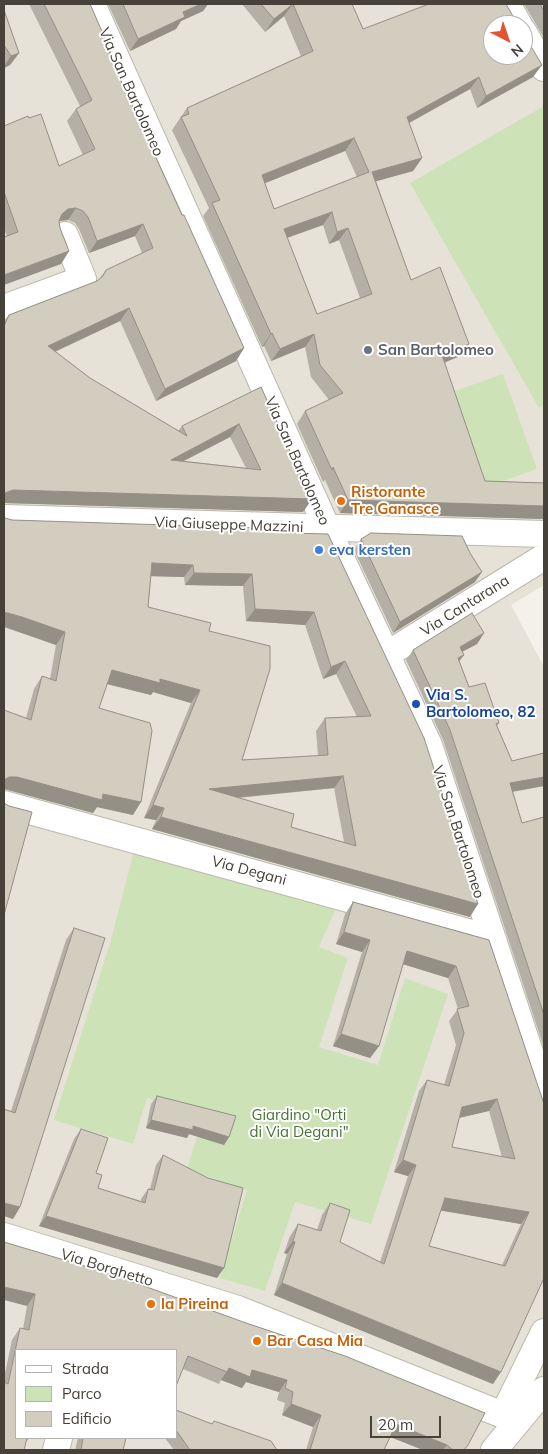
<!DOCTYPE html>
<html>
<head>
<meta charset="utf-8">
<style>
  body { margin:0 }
  #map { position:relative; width:548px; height:1454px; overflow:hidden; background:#f3f1ea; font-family:Mulish,sans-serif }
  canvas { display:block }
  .frame { position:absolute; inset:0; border:5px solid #464139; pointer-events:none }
  .legend { position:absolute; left:15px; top:1349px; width:162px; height:90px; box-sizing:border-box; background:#fff; border:1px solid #b5b3b0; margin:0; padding:6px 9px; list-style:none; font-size:15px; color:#464139 }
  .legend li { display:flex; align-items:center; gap:10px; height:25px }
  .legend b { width:25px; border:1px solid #b5b3b0 }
  .north { position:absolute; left:483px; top:15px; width:50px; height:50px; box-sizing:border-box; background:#fff; border:1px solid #b5b3b0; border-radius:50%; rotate:139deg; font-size:14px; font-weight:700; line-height:20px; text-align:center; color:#464139 }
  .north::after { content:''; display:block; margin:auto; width:18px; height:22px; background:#e35331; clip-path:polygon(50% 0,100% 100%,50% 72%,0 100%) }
  .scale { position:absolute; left:370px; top:1416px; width:71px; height:22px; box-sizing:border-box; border:2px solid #464139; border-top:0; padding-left:6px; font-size:15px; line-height:18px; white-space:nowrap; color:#464139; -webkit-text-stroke:4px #fff; paint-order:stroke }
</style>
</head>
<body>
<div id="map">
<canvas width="548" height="1454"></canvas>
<div class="frame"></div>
<ul class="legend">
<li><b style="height:6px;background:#fff"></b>Strada</li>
<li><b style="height:14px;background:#cde3b7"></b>Parco</li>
<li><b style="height:14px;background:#d3cdc0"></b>Edificio</li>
</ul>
<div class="north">N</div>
<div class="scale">20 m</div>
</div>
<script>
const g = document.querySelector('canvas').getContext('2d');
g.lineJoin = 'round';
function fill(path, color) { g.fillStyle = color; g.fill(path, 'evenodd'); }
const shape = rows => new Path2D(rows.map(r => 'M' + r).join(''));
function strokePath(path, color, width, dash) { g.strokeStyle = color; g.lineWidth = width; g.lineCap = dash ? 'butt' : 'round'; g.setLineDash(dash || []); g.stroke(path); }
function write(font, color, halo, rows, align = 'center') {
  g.font = font + ' Mulish,sans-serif'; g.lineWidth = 4; g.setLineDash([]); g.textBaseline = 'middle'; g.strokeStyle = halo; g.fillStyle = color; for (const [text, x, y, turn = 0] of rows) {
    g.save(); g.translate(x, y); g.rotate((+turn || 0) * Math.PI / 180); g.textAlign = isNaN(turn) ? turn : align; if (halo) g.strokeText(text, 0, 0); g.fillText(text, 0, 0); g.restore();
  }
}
fill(shape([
  [4,4,544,4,544,585,511,605,544,667,544,1450,4,1450],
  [493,25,523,25,523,55,493,55],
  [16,1350,176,1350,176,1438,16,1438]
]), '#e6e2d8');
fill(shape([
  [544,106,544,405,539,408,410,183],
  [503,374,537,469,486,487,452,392],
  [134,851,336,908,319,947,348,958,319,1047,378,1065,405,978,448,994,371,1224,295,1202,265,1291,220,1278,247,1190,187,1169,203,1116,147,1098,133,1144,54,1120,111,940]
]), '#cde3b7');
const minor = shape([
  [92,4,327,528,429,745,544,1095],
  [507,4,519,25],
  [523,31,544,68],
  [4,308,83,279,65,235],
  [4,518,544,534],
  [386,655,544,557],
  [4,804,493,939],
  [4,1236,238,1309,518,1421],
  [503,1415,544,1332],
  [56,1450,59,1438],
  [494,1450,544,1390]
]);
strokePath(minor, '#beb8ad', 28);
strokePath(minor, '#fff', 26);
fill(shape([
  [29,4,90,4,111,52,109,54,118,74,244,348,236,361,156,401,120,321,55,352,90,378,178,431,182,426,261,387,312,499,303,512,4,503,4,321,9,315,97,281,100,278,106,270,142,253,135,236,89,253,79,229,75,223,68,220,59,221,60,228,69,251,61,264,7,236,4,228,4,126,59,166,83,155,67,121,76,109,80,106],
  [230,437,246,468,184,461],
  [108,4,208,4,203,11,181,21,176,29,130,51],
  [242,4,352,4,363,29,533,77,477,108,470,89,409,123,422,158,413,171,376,181,411,280,460,356,444,363,485,481,544,483,544,519,340,513,325,480,323,482,297,424,305,411,329,400,311,377,305,347,271,361,264,346,262,347,203,216,209,208,172,130,187,108,301,56,284,16,265,32],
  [345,151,357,177,274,209,265,183],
  [323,225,329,244,339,240,360,298,317,314,287,238],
  [524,4,544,4,544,38],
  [4,10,19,53,10,65,4,68],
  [5,518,12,520,289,533,470,917,152,829,156,820,144,818,191,703,153,692,151,695,107,684,99,708,133,815,97,807,93,813,8,790,4,789,4,710,26,718,34,689,42,676,50,679,56,645,13,629],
  [151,576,184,577,185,585,243,586,246,621,305,625,323,679,336,674,357,717,325,718,316,731,318,756,242,760,209,631,148,607],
  [334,788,344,842,291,827,239,798],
  [361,539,475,582,393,633,354,550],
  [484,633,477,644,462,652,464,655,459,661,469,687,499,723,497,726,512,761,544,753,544,786,513,792,522,823,544,817,544,1048,443,740,406,660,413,650],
  [353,902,489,940,544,1278,493,1384,274,1295,287,1254,284,1253,290,1236,298,1224,317,1230,322,1215,330,1203,340,1242,380,1262,408,1176,394,1172,419,1091,427,1080,444,1085,456,1045,449,1021,458,1009,448,978,403,964,379,1046,370,1058,333,1046,362,952,336,944,345,914],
  [489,1111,502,1157,452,1147,459,1118],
  [441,1210,521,1224,502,1265,429,1246],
  [74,928,20,1207,13,1219,4,1216,4,1109,11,1111,66,940],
  [157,1096,229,1137,224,1145,189,1134,187,1138,146,1128,151,1104],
  [81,1129,96,1173,98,1188,141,1201,141,1199,148,1189,150,1189,156,1165,163,1155,224,1268,217,1278,39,1226,74,1139],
  [4,1242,468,1445,464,1450,423,1450,390,1437,384,1450,306,1450,313,1427,282,1415,285,1403,277,1400,279,1392,246,1382,242,1388,221,1380,219,1384,183,1369,16,1350,16,1438,29,1438,26,1442,4,1450,4,1378,12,1340,20,1328,23,1329,27,1306],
  [176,1410,277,1450,174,1450,165,1438,176,1438],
  [78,1438,126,1438,123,1450,75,1450]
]), '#b5b0a5');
fill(shape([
  [201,4,208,4,203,11,181,21,176,29,130,51,138,39,183,12],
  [293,4,284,16,265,32,274,19],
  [19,53,10,65,4,68,4,66,11,56],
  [542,65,533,77,477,108,486,96],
  [479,77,470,89,398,129,407,117],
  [354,138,345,151,253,188,262,175],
  [422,158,413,171,363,185,372,172],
  [76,208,68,220,59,221,62,214,68,209],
  [332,212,323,225,275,242,284,229],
  [143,224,135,236,89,253,97,241],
  [348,228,339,240,329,244,337,232],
  [69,251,61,264,4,285,4,275],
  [129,308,120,321,39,359,48,346],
  [272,333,264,346,262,347,271,334],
  [314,334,305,347,271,361,280,349],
  [469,344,460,356,433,367,442,355],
  [244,348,236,361,156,401,165,389],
  [239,424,230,437,162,472,171,460],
  [13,490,312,499,303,512,4,503,4,494,5,493],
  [348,500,544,506,544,519,340,513],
  [152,563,193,565,184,577,144,576],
  [482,572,475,582,393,633,400,622],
  [194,573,252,574,243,586,185,585],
  [255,609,314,612,305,625,246,621],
  [4,612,22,617,65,632,56,645,4,627],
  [484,633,477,644,452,657,460,647],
  [464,655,456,665,458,658],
  [345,661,336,674,323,679,331,667],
  [112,670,160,679,200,690,191,703,153,692,151,695,103,683],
  [343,776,334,788,200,801,209,789],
  [9,777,17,777,103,794,141,802,133,815,97,807,93,813,8,790,4,789,4,780],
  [544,777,544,786,503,793,510,783],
  [153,805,164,808,156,820,144,818],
  [161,817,478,904,470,917,152,829],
  [344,932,370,940,362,952,336,944],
  [407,951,456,966,448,978,399,963],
  [341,1034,379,1046,370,1058,333,1046],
  [497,1099,489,1111,454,1119,462,1107],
  [151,1120,193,1126,229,1137,224,1145,189,1134,187,1138,146,1128],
  [403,1160,416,1165,408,1176,394,1172],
  [445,1198,529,1212,521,1224,437,1210],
  [4,1203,20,1207,13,1219,4,1216],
  [46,1216,224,1268,217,1278,39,1226],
  [293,1241,295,1242,287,1254,284,1253],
  [282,1283,501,1372,493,1384,274,1295],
  [4,1287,35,1294,27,1306,4,1300],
  [229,1368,252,1370,287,1380,279,1392,246,1382,242,1388,221,1380],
  [291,1404,321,1415,313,1427,282,1415],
  [396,1424,447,1445,443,1450,423,1450,388,1436]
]), '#949086');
const building = shape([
  [44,4,90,4,111,52,109,53,118,74,182,215,184,215,244,348,165,389,129,308,48,346,90,378,187,436,182,426,261,387,312,499,13,490,5,493,4,494,4,326,9,315,97,281,103,276,106,270,153,248,143,224,97,241,88,217,83,211,76,208,68,209,62,214,59,221,60,228,69,251,4,275,4,237,18,232,4,192,4,126,28,116,29,118,41,114,59,166,95,149,76,109,92,100,44,4],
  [239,424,261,470,171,460,239,424],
  [123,4,201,4,183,12,185,17,138,39,123,4],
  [261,4,293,4,274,19,261,4],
  [293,4,352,4,363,29,429,4,506,4,518,25,493,25,493,55,523,55,523,33,542,65,486,96,479,77,407,117,422,158,372,172,411,280,440,267,469,344,442,355,485,481,544,483,544,506,348,500,333,467,332,470,305,411,343,393,320,365,314,334,280,349,272,333,271,334,212,203,220,200,181,117,189,114,187,108,313,51,293,4],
  [354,138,369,172,274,209,262,175,354,138],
  [332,212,337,232,348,228,372,294,317,314,284,229,332,212],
  [540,4,544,4,544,11,540,4],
  [4,10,19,53,11,56,4,45,4,10],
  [4,517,5,518,12,520,292,529,289,533,328,534,424,738,478,904,161,817,164,808,153,805,200,690,160,679,160,683,112,670,99,708,150,723,152,731,141,802,103,794,102,800,17,777,9,777,4,780,4,710,31,720,42,676,56,681,65,632,22,617,4,612,4,517],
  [152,563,193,565,194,573,252,574,255,609,314,612,331,667,345,661,371,716,325,718,328,755,242,760,270,669,270,646,209,631,211,623,148,607,152,563],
  [343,776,356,846,291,827,294,814,209,789,343,776],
  [371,533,462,536,470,553,482,572,400,622,361,539,371,533],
  [472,613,484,633,460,647,464,655,458,658,469,687,485,683,499,723,496,724,512,761,544,753,544,777,510,783,522,823,544,817,544,1015,450,730,413,650,472,613],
  [4,803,9,806,32,812,4,915,4,803],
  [353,902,489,940,544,1104,544,1278,501,1372,282,1283,295,1242,293,1241,298,1224,321,1231,330,1203,350,1210,340,1242,384,1264,416,1165,403,1160,427,1080,449,1086,464,1033,457,1009,469,1006,456,966,407,951,379,1046,341,1034,370,940,344,932,353,902],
  [497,1099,515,1159,452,1147,462,1107,497,1099],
  [445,1198,529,1212,505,1266,429,1246,445,1198],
  [74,928,105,938,20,1207,4,1203,4,1109,15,1113,74,928],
  [157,1096,236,1116,229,1137,193,1126,193,1130,151,1120,157,1096],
  [81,1129,108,1138,96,1173,102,1175,98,1188,145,1203,148,1189,154,1190,163,1155,208,1178,243,1188,224,1268,46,1216,81,1129],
  [4,1242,111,1274,246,1323,345,1356,485,1413,468,1445,464,1450,453,1450,447,1445,396,1424,384,1450,310,1450,321,1415,291,1404,293,1392,285,1388,287,1380,252,1370,250,1377,229,1368,227,1372,188,1356,176,1386,176,1350,16,1350,16,1438,27,1438,24,1450,4,1450,4,1382,8,1384,20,1328,29,1330,35,1294,4,1287,4,1242],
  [176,1410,212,1424,214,1421,271,1441,277,1450,190,1450,176,1430,176,1410],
  [83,1438,126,1438,123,1450,81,1450,83,1438]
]);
fill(building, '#d3cdc0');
strokePath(building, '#949086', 1);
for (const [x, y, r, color] of [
  [368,350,5,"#6b7280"],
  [341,501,5,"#e8710a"],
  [319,550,5,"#3f7fe0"],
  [416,704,5,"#1a4fb4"],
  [151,1304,5,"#e8710a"],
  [257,1341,5,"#e8710a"]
]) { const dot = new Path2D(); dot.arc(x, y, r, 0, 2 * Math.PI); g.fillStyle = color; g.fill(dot); strokePath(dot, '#fff', 2); }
write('15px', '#464139', '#fff', [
  ["Via San Bartolomeo",131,92,66],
  ["Via San Bartolomeo",297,461,66],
  ["Via Giuseppe Mazzini",229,525,2],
  ["Via Cantarana",465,606,-32],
  ["Via San Bartolomeo",458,832,72],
  ["Via Degani",249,871,15],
  ["Via Borghetto",107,1268,17]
]);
write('bold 15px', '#5b616d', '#fff', [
  ["San Bartolomeo",378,350]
], 'left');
write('bold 15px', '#c56008', '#fff', [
  ["Ristorante",351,492],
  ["Tre Ganasce",351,509],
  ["la Pireina",161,1304],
  ["Bar Casa Mia",267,1341]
], 'left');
write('bold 15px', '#366cbe', '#fff', [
  ["eva kersten",329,550]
], 'left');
write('bold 15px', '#164399', '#fff', [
  ["Via S.",426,695],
  ["Bartolomeo, 82",426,712]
], 'left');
write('15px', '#477232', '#fff', [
  ["Giardino \"Orti",299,1115],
  ["di Via Degani\"",299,1132]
]);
</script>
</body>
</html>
